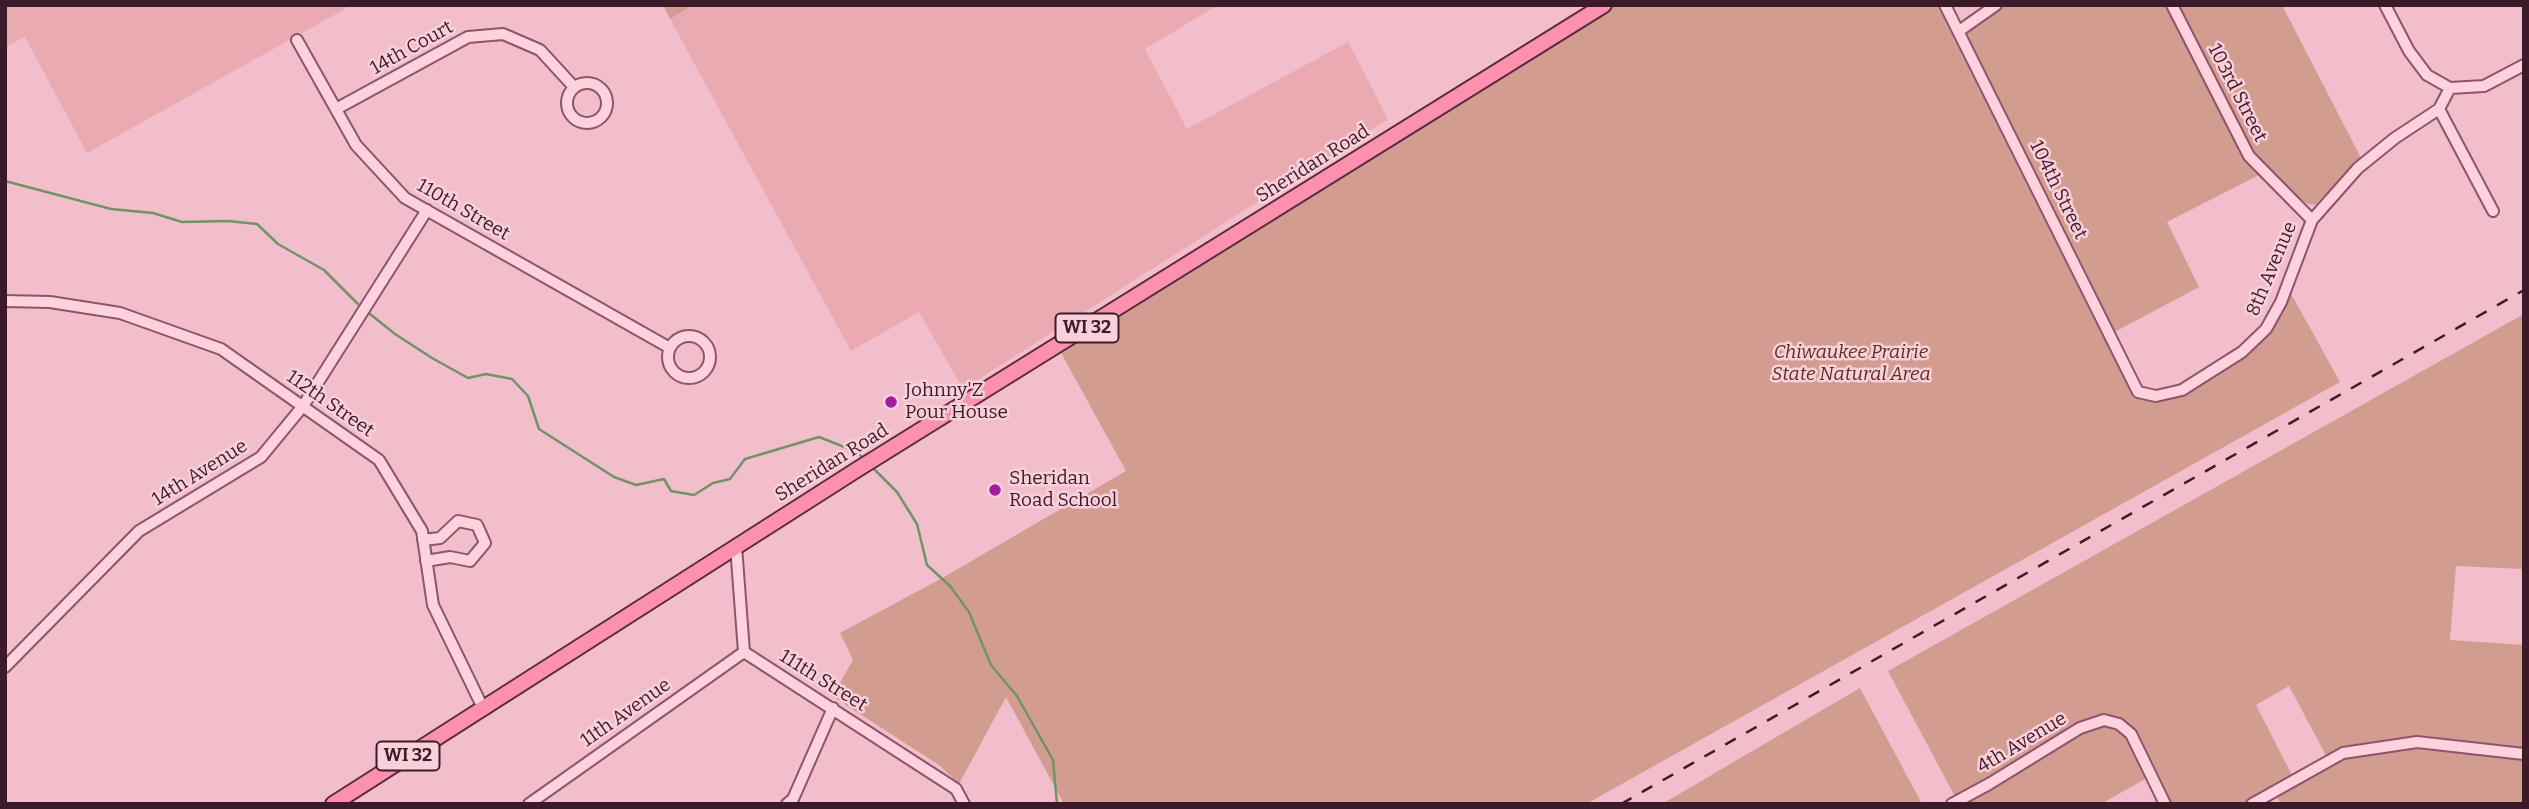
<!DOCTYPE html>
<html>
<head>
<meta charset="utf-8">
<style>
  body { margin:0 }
  #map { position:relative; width:2529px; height:809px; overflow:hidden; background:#f3becb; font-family:Bitter,serif }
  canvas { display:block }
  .frame { position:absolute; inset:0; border:7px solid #3b1b2a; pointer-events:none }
</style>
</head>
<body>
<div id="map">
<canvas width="2529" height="809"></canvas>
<div class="frame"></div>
</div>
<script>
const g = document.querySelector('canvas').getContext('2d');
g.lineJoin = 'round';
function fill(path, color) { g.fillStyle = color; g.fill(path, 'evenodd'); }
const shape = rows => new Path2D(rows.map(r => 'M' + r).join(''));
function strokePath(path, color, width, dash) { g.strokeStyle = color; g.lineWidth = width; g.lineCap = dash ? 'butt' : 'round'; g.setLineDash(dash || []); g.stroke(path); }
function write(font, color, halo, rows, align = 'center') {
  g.font = font + ' Bitter,serif'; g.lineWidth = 5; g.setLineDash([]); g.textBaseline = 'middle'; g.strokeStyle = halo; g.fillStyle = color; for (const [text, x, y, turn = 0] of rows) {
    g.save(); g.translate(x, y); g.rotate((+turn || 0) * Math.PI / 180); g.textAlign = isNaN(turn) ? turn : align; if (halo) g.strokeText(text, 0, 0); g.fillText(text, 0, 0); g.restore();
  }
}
fill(shape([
  [5,5,352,5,87,153,25,37,5,47],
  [693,5,1218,5,1145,49,1187,129,1348,42,1388,119,963,389,919,312,851,351,670,19]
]), '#e9aab1');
fill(shape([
  [663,5,693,5,670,19],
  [1615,5,1940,5,1957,37,2004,5,2282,5,2361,158,2315,205,2308,204,2297,197,2269,170,2167,222,2199,287,2107,336,2130,381,2158,400,2171,398,2248,351,2289,290,2340,382,1586,804,1064,804,1006,697,959,784,939,765,832,696,853,660,840,633,944,577,1126,471,1060,351],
  [2524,314,2524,569,2456,566,2450,640,2524,645,2524,804,2281,804,2272,788,2244,804,2169,804,2154,774,2101,804,1959,804,1888,671],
  [2289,686,2330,763,2293,777,2256,705],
  [1860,688,1922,804,1662,804]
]), '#d29c91');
strokePath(shape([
  [5,181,111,209,153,213,182,222,228,221,257,224,278,244,324,270,358,304],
  [370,314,395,334,432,358,468,378,486,374,512,379,528,396,539,429,614,477,636,485,664,479,671,491,694,495,713,483,730,479,745,459,819,437,857,452,862,457],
  [874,469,897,492,917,524,927,565,950,586,969,612,991,665,1017,696,1053,760,1057,804]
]), '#709368', 2.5);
const minor = shape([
  [1945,5,2138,392,2156,396,2182,390,2242,352,2266,329,2281,302,2312,220,2358,168,2395,138,2439,109,2450,88,2484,86,2524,65],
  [2172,5,2249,156,2312,220],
  [2385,5,2409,51,2427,75,2450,88],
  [1959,31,1996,5],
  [297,40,356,145,405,198,670,348],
  '567 103a20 20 0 1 1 40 0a20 20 0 1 1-40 0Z',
  [336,109,468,37,503,34,540,50,574,87],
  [2439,109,2493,211],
  [5,301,50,302,120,313,221,349,379,460,422,531,433,605,483,708],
  '668 357a21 21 0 1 1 42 0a21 21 0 1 1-42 0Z',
  [423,540,440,538,458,521,477,525,485,543,470,561,450,557,426,561],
  [736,546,744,652,956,789,964,804],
  [5,667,139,531,261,457,303,406,427,210],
  [529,804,744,652],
  [787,804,793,799,833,708],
  [1952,804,1989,784,2080,728,2104,720,2119,724,2131,734,2165,804],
  [2252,804,2343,753,2417,742,2524,754]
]);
const major = shape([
  [333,804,858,469,1604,5]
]);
strokePath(minor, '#8d546c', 14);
strokePath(major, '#5a2941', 18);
strokePath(minor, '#fdd2dd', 10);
strokePath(major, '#fb91ad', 14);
strokePath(shape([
  [1621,804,2524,290]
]), '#3b1b2a', 2.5, [12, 12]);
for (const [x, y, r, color] of [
  [891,402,7,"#a31d9e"],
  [995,490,7,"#a31d9e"]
]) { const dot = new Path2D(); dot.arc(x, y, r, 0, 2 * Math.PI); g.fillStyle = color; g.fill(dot); strokePath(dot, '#f9cfd9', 2.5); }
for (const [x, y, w] of [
  [1087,328,63],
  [408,756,63]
]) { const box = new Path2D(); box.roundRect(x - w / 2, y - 14.5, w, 29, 5); g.fillStyle = '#f9cfd9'; g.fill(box); strokePath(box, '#3b1b2a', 2); }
write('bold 18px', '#3b1b2a', null, [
  ["WI 32",1087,328],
  ["WI 32",408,756]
]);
write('19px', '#3b1b2a', '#f9cfd9', [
  ["14th Court",412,48,-29],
  ["103rd Street",2237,93,63],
  ["Sheridan Road",1313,164,-32],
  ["104th Street",2058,190,64],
  ["110th Street",463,210,30],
  ["8th Avenue",2272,269,-67],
  ["112th Street",330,404,35],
  ["Sheridan Road",832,463,-32],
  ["14th Avenue",200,473,-32],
  ["111th Street",823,681,32],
  ["11th Avenue",626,713,-35],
  ["4th Avenue",2022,743,-31]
]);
write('italic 19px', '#5a311f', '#f9cfd9', [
  ["Chiwaukee Prairie",1851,353],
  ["State Natural Area",1851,375]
]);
write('19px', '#3b1b2a', '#f9cfd9', [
  ["Johnny'Z",905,391],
  ["Pour House",905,413],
  ["Sheridan",1009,479],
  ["Road School",1009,501]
], 'left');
</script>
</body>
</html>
